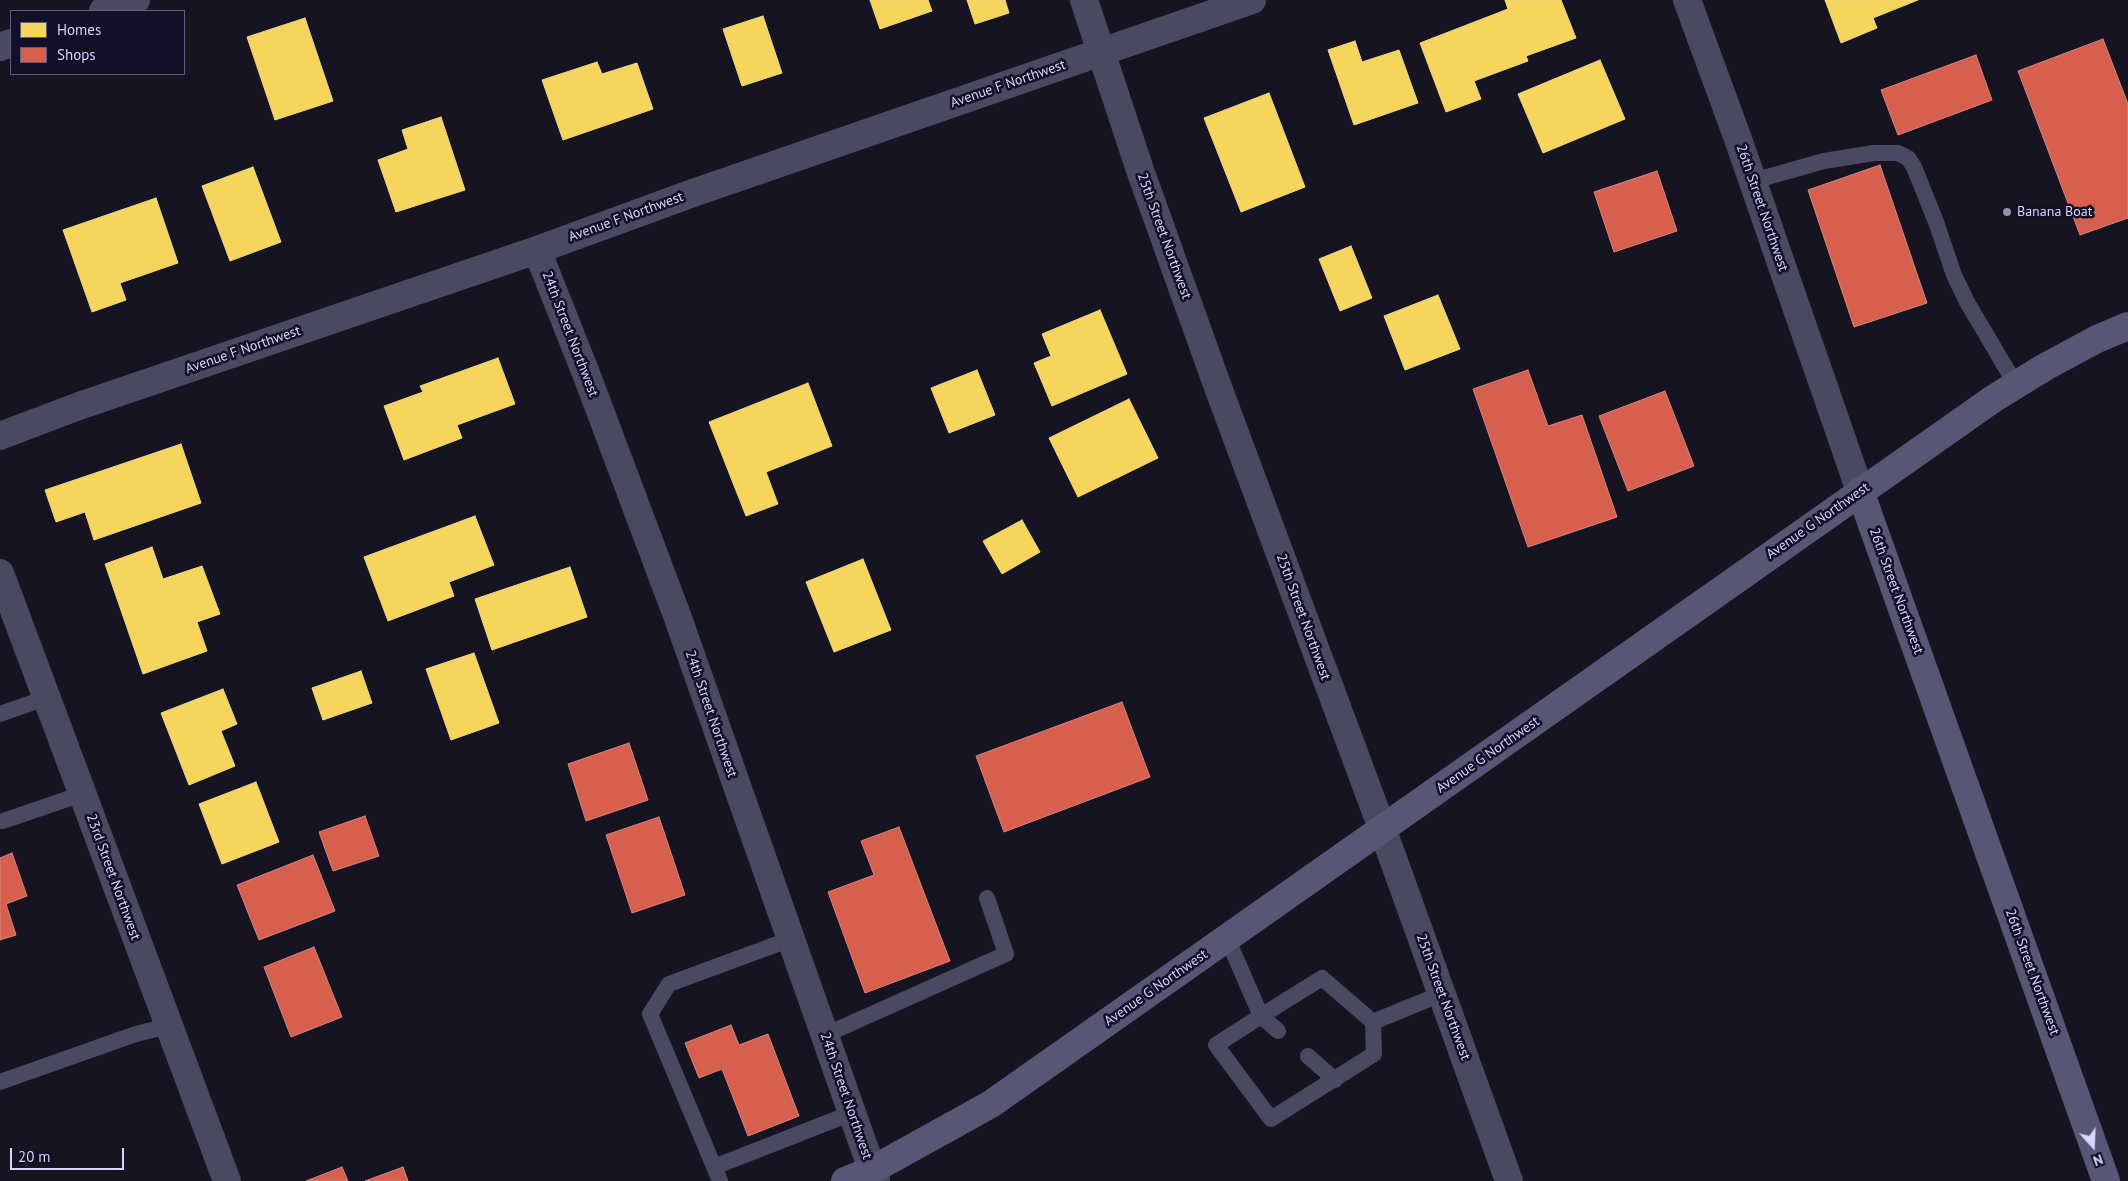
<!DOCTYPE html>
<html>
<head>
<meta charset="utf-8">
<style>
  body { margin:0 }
  #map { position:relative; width:2128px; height:1181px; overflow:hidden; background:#161421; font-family:"PT Sans",sans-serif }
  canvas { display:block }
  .legend { position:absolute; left:10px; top:10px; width:175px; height:65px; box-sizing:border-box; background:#130f26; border:1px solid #625e7d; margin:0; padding:6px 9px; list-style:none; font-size:15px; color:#d9d4ff }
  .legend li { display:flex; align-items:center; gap:10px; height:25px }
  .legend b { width:25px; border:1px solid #625e7d }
  .north { position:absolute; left:2068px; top:1121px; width:50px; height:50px; -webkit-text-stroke:4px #130f26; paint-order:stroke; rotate:160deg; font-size:14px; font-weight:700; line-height:20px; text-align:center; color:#d9d4ff }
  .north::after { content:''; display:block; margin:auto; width:18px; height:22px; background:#d9d4ff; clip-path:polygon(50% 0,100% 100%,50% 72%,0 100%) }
  .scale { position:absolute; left:10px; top:1148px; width:114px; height:22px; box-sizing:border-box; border:2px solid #d9d4ff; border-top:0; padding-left:6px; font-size:15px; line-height:18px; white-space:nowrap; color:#d9d4ff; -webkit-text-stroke:4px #130f26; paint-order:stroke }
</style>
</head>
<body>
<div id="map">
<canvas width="2128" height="1181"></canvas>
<ul class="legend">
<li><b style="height:14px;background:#f6d55c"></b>Homes</li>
<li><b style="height:14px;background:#d6604d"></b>Shops</li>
</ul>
<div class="north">N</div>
<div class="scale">20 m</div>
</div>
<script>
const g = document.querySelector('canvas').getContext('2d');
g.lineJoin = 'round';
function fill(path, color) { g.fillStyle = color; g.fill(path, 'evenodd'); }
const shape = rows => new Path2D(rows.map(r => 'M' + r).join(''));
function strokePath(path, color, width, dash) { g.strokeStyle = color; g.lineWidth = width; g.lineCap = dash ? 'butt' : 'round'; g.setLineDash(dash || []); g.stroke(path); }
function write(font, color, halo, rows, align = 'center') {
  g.font = font + ' "PT Sans",sans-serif'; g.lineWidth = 5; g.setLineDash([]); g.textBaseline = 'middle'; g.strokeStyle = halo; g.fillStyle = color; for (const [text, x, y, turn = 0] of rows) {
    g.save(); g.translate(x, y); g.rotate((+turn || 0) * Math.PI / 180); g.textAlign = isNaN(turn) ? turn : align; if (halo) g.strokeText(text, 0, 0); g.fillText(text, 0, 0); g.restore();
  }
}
const homes = shape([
  [870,0,928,0,932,11,880,29,870,0],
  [967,0,1005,0,1009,13,975,24,967,0],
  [1505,0,1561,0,1576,38,1526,56,1528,61,1474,81,1481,99,1446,112,1420,43,1508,9,1505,0],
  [1825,0,1918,0,1873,18,1877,28,1841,43,1825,0],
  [763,16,782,73,742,86,723,29,763,16],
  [305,18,333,101,275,120,247,37,305,18],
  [1355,41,1362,62,1399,50,1418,103,1354,125,1328,50,1355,41],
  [1600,60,1625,119,1543,153,1518,94,1600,60],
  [597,62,602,74,637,63,653,109,563,140,542,80,597,62],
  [1269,93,1305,187,1241,212,1204,118,1269,93],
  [441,117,465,190,396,212,378,160,408,149,402,130,441,117],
  [253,167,281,242,230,261,202,186,253,167],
  [156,198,178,263,120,283,126,300,92,312,63,230,156,198],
  [1351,246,1372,298,1340,311,1319,259,1351,246],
  [1438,295,1460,349,1405,370,1384,316,1438,295],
  [1100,310,1127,374,1052,406,1034,363,1051,356,1042,334,1100,310],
  [498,358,515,404,457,425,462,438,404,460,384,406,423,392,420,386,498,358],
  [977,370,995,415,949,433,931,388,977,370],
  [808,383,832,446,766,472,778,504,746,516,709,422,808,383],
  [1129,399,1158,458,1078,497,1049,438,1129,399],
  [181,444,201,503,94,540,85,512,56,522,45,490,181,444],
  [475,516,494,565,449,582,454,596,388,621,364,557,475,516],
  [1022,520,1040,552,1002,574,983,541,1022,520],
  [152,547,163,579,202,566,220,614,197,622,207,651,143,674,105,564,152,547],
  [863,559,891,630,834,652,806,582,863,559],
  [570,567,587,617,492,650,475,599,570,567],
  [474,653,499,723,451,740,426,669,474,653],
  [361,671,372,703,323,720,312,688,361,671],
  [223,689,237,724,221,731,235,766,189,785,161,713,223,689],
  [256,782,279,842,222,864,199,804,256,782]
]);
fill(homes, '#f6d55c');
strokePath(homes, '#edd58d', 1);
const shops = shape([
  [2103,39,2128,104,2128,218,2080,235,2018,71,2103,39],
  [1976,55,1992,100,1898,135,1881,90,1976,55],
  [1880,165,1927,303,1854,327,1808,190,1880,165],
  [1657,171,1677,231,1614,252,1594,192,1657,171],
  [1528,370,1548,426,1582,415,1617,517,1528,547,1473,389,1528,370],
  [1665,391,1694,466,1628,491,1599,416,1665,391],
  [1122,702,1150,777,1004,832,976,756,1122,702],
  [629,743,648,800,586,821,568,764,629,743],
  [365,816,379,856,333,871,319,832,365,816],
  [659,817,685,895,632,913,606,835,659,817],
  [899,827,950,961,865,993,828,892,874,875,861,841,899,827],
  [12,853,27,896,6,904,16,935,0,940,0,858,12,853],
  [313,855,335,911,259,940,237,885,313,855],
  [314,947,342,1017,291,1037,264,967,314,947],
  [731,1025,739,1045,768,1034,799,1116,748,1136,722,1069,699,1078,685,1043,731,1025],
  [342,1167,348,1181,306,1181,342,1167],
  [403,1167,408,1181,365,1181,403,1167]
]);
fill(shops, '#d6604d');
strokePath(shops, '#d78382', 1);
strokePath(shape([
  [1753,181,1824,161,1874,153,1898,153,1908,158,1914,167,1936,222,1954,275,1967,302,2016,385],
  [0,714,46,698],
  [3,821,82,794],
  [1227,938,1261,1016,1322,978,1373,1022,1441,994],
  [1278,1031,1261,1016,1216,1045,1271,1119,1374,1054,1373,1022],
  [825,1035,1006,954,987,898],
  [1308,1056,1335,1080],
  [0,1082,136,1034,168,1026],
  [714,1167,852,1113],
  [720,1181,650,1014,669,984,791,939]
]), '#4a4962', 16);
strokePath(shape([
  [1084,0,1140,170,1219,390,1382,828,1509,1181],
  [1687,0,1738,139,1860,491],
  [103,11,136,0],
  [0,47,11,43],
  [537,250,587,376,678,618,876,1181],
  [0,436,79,406,537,250,693,193,1252,0],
  [0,573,227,1181]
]), '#4a4962', 28);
strokePath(shape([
  [1860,491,2106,1181],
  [845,1181,872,1170,991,1104,1993,399,2045,367,2097,339,2128,326]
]), '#575674', 28);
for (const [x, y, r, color] of [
  [2007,212,5,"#9591b1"]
]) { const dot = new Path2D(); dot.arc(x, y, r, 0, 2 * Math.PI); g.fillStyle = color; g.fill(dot); strokePath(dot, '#130f26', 2); }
write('14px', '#d9d4ff', '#130f26', [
  ["Avenue F Northwest",1008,84,-19],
  ["26th Street Northwest",1762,208,71],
  ["Avenue F Northwest",626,217,-20],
  ["25th Street Northwest",1164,236,70],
  ["24th Street Northwest",570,334,69],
  ["Avenue F Northwest",243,350,-19],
  ["Avenue G Northwest",1818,521,-35],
  ["26th Street Northwest",1896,591,70],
  ["25th Street Northwest",1303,617,70],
  ["24th Street Northwest",711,714,71],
  ["Avenue G Northwest",1488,755,-35],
  ["23rd Street Northwest",113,877,70],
  ["26th Street Northwest",2032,972,70],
  ["Avenue G Northwest",1156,988,-35],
  ["25th Street Northwest",1443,997,70],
  ["24th Street Northwest",846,1096,71]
]);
write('14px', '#d9d4ff', '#130f26', [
  ["Banana Boat",2017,212]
], 'left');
</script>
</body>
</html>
